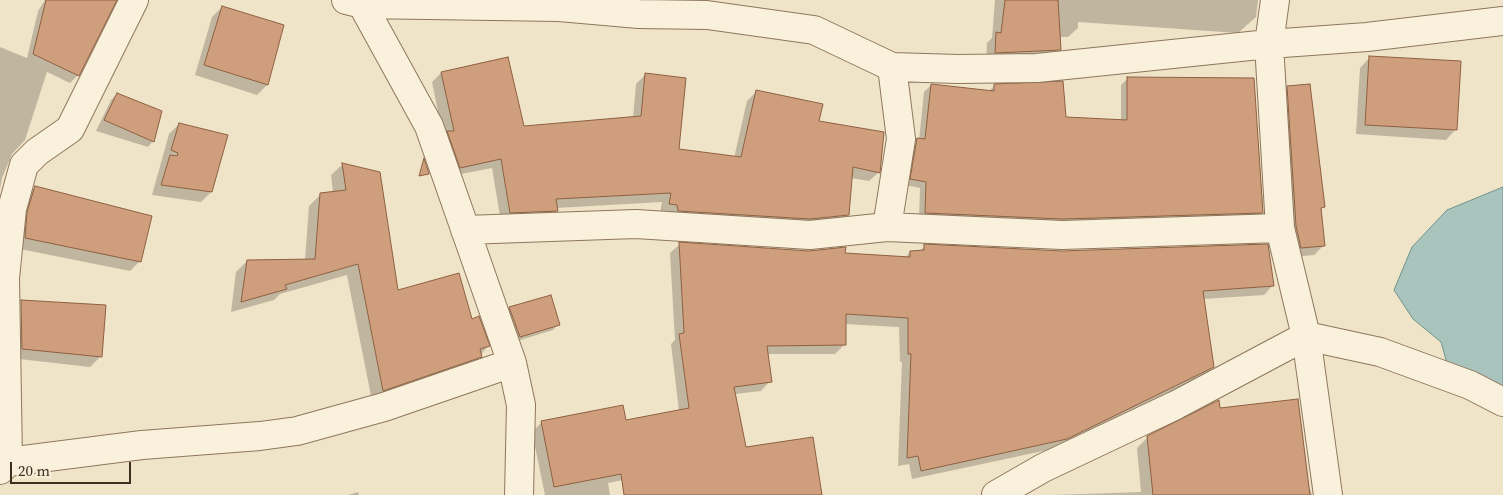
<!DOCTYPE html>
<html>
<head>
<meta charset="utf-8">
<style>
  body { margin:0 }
  #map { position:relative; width:1503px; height:495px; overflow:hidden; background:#f0e4c8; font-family:"Source Serif 4",serif }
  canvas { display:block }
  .scale { position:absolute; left:10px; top:462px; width:121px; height:22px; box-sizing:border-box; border:2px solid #3d2e20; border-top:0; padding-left:6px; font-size:15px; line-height:18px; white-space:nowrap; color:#3d2e20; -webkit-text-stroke:4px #f7eed8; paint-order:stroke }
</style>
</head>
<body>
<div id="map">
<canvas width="1503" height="495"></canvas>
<div class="scale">20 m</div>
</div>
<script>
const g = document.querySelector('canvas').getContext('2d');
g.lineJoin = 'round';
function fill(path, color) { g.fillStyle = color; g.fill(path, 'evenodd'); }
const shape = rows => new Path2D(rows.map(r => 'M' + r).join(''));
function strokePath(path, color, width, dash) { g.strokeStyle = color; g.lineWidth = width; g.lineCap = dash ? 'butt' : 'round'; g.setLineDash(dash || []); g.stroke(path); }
const water = shape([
  [1503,187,1503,394,1448,367,1441,342,1413,319,1394,290,1412,247,1447,210,1503,187]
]);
fill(water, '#a9c4bc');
strokePath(water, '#6f938a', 1);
fill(shape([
  [45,0,116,0,78,75,70,83,47,72,25,140,12,154,2,178,0,189,0,47,27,58,38,11],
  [995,0,1258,0,1256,17,1238,33,1078,22,1078,28,1068,37,1059,37,1060,49,1050,59,986,62,987,43,992,38],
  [222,7,283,26,267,85,257,95,195,75,212,17],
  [1370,57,1456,129,1446,140,1356,134,1360,68],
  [441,73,523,127,633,118,636,84,646,74,677,150,734,158,747,101,756,92,818,122,879,172,869,181,851,178,847,215,838,224,660,213,662,202,556,208,557,211,547,220,501,222,492,168,451,176,432,82],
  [1128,78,1262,212,1256,219,1055,225,919,219,920,188,905,185,910,146,919,140,924,92,931,85,988,92,995,85,1064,119,1121,121,1121,85],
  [1288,87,1323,207,1320,211,1323,246,1314,255,1292,257,1278,97],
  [117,94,153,141,148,147,96,131,111,100],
  [179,124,211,192,201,202,152,195,169,134],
  [343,164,397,291,471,320,488,346,470,368,372,401,347,275,280,294,274,300,231,312,236,272,247,261,305,260,309,206,321,194,333,193,331,175],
  [35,187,140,261,130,271,15,248,25,197],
  [680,244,905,258,910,252,919,252,925,246,1273,285,1264,295,1203,299,1213,367,1203,376,1158,400,1057,448,912,479,909,464,898,466,902,362,900,362,899,327,844,324,845,344,835,354,767,354,770,381,761,391,735,394,745,449,821,495,691,495,684,468,608,483,610,495,545,495,532,432,542,422,625,422,679,411,671,344,675,340,670,253],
  [105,306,100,357,90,367,19,359,23,312],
  [510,308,558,324,553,330,514,342,504,314],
  [1219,410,1308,489,1310,489,1312,495,1053,495,1141,492,1137,448,1148,437],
  [358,492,359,495,348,495]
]), '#0003');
const building = shape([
  [46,0,117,0,79,76,33,54,46,0],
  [1005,0,1058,0,1061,50,995,53,996,32,1001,33,1005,0],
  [222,6,284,25,268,85,204,65,222,6],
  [1369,56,1461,61,1457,130,1365,125,1369,56],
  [508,57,524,126,641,116,645,73,686,78,679,149,741,157,756,90,823,104,819,121,884,132,880,173,853,167,849,215,810,219,678,211,677,205,669,204,671,193,556,199,558,211,510,213,501,159,460,168,447,131,454,131,441,72,508,57],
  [1127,77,1254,78,1263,213,1062,219,925,213,926,182,910,179,917,138,925,139,931,84,994,91,994,84,1063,81,1066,117,1127,120,1127,77],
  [1310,84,1325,207,1321,208,1325,246,1301,248,1296,226,1287,86,1310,84],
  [117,93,162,111,154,142,104,120,117,93],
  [179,123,228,135,212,192,161,185,170,155,177,156,178,153,171,150,179,123],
  [424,158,429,174,419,176,424,158],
  [342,163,380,172,398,290,459,273,472,319,479,316,490,346,480,349,482,357,383,391,358,264,285,285,287,289,241,302,247,260,315,259,320,193,346,190,342,163],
  [35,186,152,216,141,262,25,238,27,212,35,186],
  [679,242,809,251,846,247,845,253,910,257,910,251,924,250,924,244,1062,251,1268,244,1274,286,1203,291,1214,367,1067,439,921,471,918,456,907,458,911,354,908,354,908,318,846,314,846,345,767,346,772,382,734,387,746,447,813,437,822,495,624,495,621,474,554,487,541,421,623,405,626,420,689,408,679,334,684,333,679,242],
  [551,295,560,325,520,337,509,307,551,295],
  [21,300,106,305,102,357,22,349,21,300],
  [1298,399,1310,495,1153,495,1147,436,1219,400,1220,408,1298,399]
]);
fill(building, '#cf9f7d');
strokePath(building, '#8d5f41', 1);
const minor = shape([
  [346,0,362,4,559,7,639,14,707,15,814,30,892,67,958,69,1037,68,1269,44,1367,37,1503,21],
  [363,0,362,4,429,126,512,363,521,405,519,495],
  [1275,0,1269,44,1280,228,1306,336,1328,495],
  [887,227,901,139,892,67],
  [465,230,636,224,810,235,887,227,1062,235,1280,228],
  [8,462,5,278,12,209,24,165,37,152,70,129,134,0],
  [0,470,8,462,142,445,260,436,297,431,384,407,512,363],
  [996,495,1043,468,1176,405,1306,336,1380,352,1470,385,1503,402]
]);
strokePath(minor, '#8d765c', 30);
strokePath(minor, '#faf1dc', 28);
</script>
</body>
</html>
